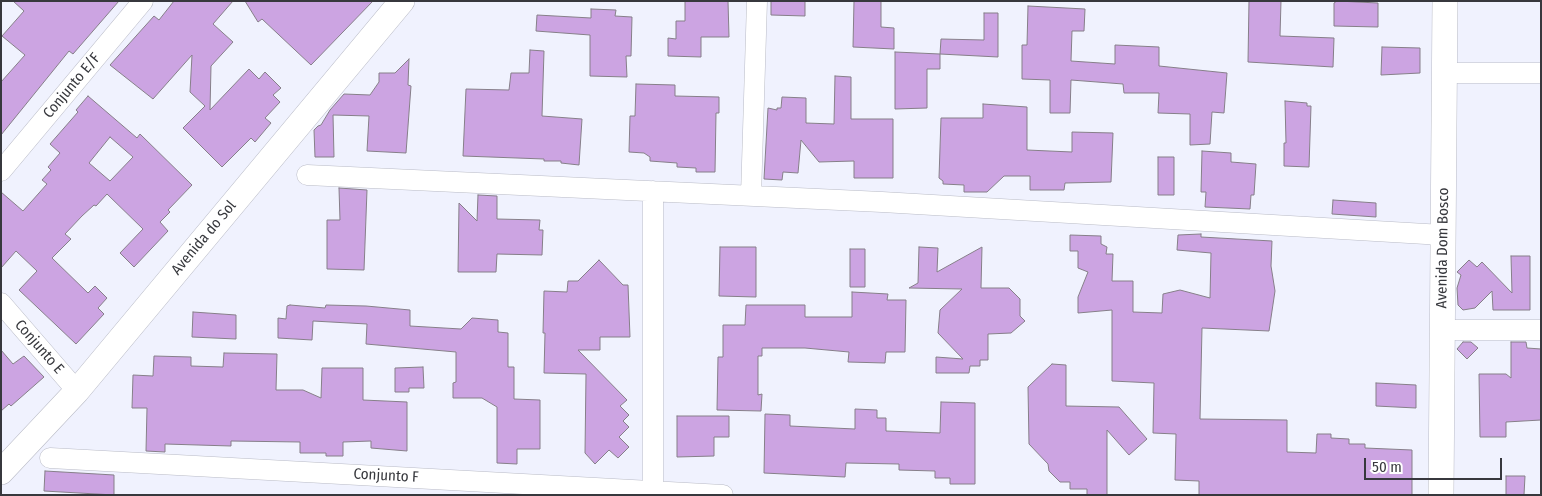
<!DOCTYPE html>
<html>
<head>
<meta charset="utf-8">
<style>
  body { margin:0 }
  #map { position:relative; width:1542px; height:496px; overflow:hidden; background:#f0f2fe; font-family:"Fira Sans Condensed",sans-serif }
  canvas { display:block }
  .frame { position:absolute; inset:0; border:2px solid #37383d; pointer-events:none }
  .scale { position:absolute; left:1364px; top:458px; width:138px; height:22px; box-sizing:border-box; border:2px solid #37383d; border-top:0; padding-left:6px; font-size:15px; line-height:18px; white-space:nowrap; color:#37383d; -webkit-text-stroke:4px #fff; paint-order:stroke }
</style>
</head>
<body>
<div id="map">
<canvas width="1542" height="496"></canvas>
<div class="frame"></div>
<div class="scale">50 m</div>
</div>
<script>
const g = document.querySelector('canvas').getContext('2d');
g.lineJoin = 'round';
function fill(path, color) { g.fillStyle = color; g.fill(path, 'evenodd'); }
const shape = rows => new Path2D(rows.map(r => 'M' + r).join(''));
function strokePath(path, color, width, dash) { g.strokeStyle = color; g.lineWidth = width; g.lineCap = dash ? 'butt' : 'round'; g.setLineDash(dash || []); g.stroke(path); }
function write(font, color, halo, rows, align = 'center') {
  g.font = font + ' "Fira Sans Condensed",sans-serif'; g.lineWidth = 4; g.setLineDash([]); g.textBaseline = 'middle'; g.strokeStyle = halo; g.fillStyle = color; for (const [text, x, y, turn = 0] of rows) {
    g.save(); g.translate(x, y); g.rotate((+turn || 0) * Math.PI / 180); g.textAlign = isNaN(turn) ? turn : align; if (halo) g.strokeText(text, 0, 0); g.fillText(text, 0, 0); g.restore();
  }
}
const building = shape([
  [13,1,119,1,73,54,69,51,1,135,1,82,25,55,2,36,24,11,13,1],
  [174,1,233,1,213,24,233,42,211,66,210,110,249,69,259,79,265,72,281,88,273,95,280,102,265,118,271,123,255,142,251,138,222,167,183,128,205,106,190,92,192,55,153,99,110,65,154,16,159,20,174,1],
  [245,1,373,1,311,65,262,19,258,22,245,1],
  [685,1,728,1,729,37,701,37,701,57,668,56,668,38,676,39,676,21,685,21,685,1],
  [771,1,805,1,805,16,771,15,771,1],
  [854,1,881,1,881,27,894,28,894,49,853,47,854,1],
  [1249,1,1281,1,1280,36,1334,38,1333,67,1248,62,1249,1],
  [1337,1,1378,3,1378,27,1334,26,1334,3,1337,1],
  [1028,6,1085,9,1084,31,1072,31,1071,61,1115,64,1115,45,1159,47,1159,66,1227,73,1224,113,1212,112,1210,144,1190,145,1190,114,1158,113,1159,93,1124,93,1123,84,1071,80,1070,113,1050,113,1050,80,1022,79,1022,45,1027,45,1028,6],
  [591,9,616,10,615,16,632,17,631,56,626,56,627,77,590,76,590,35,536,31,537,15,591,18,591,9],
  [984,13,998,13,998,57,940,54,941,39,984,40,984,13],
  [1382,47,1420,48,1420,73,1381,75,1382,47],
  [530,50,544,51,542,116,582,119,579,165,561,163,561,161,544,161,544,159,463,156,466,89,509,90,511,73,529,73,530,50],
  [895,52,940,54,940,69,927,69,927,108,895,109,895,52],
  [409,59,408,85,411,86,406,153,367,151,369,116,333,115,334,157,315,157,314,130,318,126,321,125,330,110,344,94,370,95,379,82,379,73,395,73,409,59],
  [835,76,851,77,851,119,893,119,893,178,854,178,854,161,819,162,801,140,798,173,783,172,782,180,764,179,768,108,777,110,777,108,781,108,782,97,806,98,806,123,834,124,835,76],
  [636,84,675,85,675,96,719,97,719,113,716,113,715,172,696,172,696,168,677,167,677,163,650,161,650,157,644,153,629,152,630,116,635,116,636,84],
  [88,96,137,138,140,134,192,185,168,210,170,212,160,222,168,231,134,267,120,253,143,229,107,194,96,206,94,205,82,216,65,234,71,239,52,258,88,293,95,286,107,298,98,308,104,314,76,344,19,290,37,271,16,251,1,268,1,192,23,211,47,184,42,180,51,170,48,167,60,153,50,144,78,112,76,110,88,96],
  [110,137,133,157,110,181,89,163,110,137],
  [1285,101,1307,103,1307,106,1311,106,1309,167,1284,166,1284,143,1286,143,1285,101],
  [983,104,1027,107,1027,150,1072,152,1072,132,1113,133,1111,182,1065,183,1064,190,1030,190,1030,176,1004,176,987,192,964,192,964,185,943,184,943,181,939,178,941,118,983,118,983,104],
  [1202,151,1231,153,1231,162,1256,164,1254,195,1251,195,1250,209,1205,207,1206,192,1201,192,1202,151],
  [1158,157,1174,157,1174,195,1158,195,1158,157],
  [339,188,367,190,364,270,327,269,327,220,340,220,339,188],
  [478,195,497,196,497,219,540,220,539,230,543,230,542,255,497,254,496,272,458,272,459,203,477,221,478,195],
  [1333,200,1376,203,1376,217,1332,214,1333,200],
  [1201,234,1201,237,1272,241,1271,266,1275,291,1269,331,1202,328,1200,419,1287,420,1287,452,1316,453,1317,434,1331,434,1331,438,1349,439,1349,444,1365,444,1365,448,1412,450,1412,495,1199,495,1199,481,1175,480,1176,434,1153,433,1154,383,1112,381,1112,310,1078,313,1078,297,1088,272,1078,268,1078,251,1070,251,1070,235,1101,236,1101,244,1107,247,1106,254,1113,254,1112,281,1133,281,1133,312,1162,313,1163,294,1180,290,1210,298,1211,253,1177,250,1178,235,1201,234],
  [720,247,756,247,756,297,719,296,720,247],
  [919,247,938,248,937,272,982,247,981,288,1009,288,1020,299,1020,316,1025,321,1011,333,988,334,988,360,980,360,980,366,970,366,969,373,936,373,936,357,963,359,938,333,940,310,962,289,909,288,918,283,919,247],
  [850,249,865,249,865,287,850,287,850,249],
  [1511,256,1530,256,1530,310,1493,310,1492,291,1475,308,1463,310,1458,305,1457,288,1461,275,1457,272,1469,260,1477,267,1482,262,1512,293,1511,256],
  [599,260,623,285,628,285,630,337,600,337,600,350,578,350,627,400,620,406,629,415,623,421,629,427,619,437,629,447,618,458,609,450,595,464,585,453,586,374,544,373,545,333,543,333,544,291,567,292,568,281,578,281,599,260],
  [852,292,888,294,887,300,906,300,905,352,886,352,885,363,848,362,849,352,805,348,762,348,762,356,758,356,758,395,762,394,761,411,717,410,718,357,723,357,723,325,745,325,746,305,805,305,805,317,852,317,852,292],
  [290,305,325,308,326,305,366,306,410,310,410,326,461,329,472,318,498,320,498,332,508,333,508,367,514,367,514,399,540,400,540,449,517,449,517,464,497,463,497,407,482,398,453,398,453,383,456,382,456,352,366,344,367,324,313,321,312,340,278,338,278,318,286,319,287,306,290,305],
  [193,312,236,315,236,339,192,337,193,312],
  [1463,342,1471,342,1478,348,1467,359,1457,349,1463,342],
  [1511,342,1526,342,1527,348,1541,349,1541,420,1506,422,1506,437,1480,437,1479,374,1506,374,1511,378,1511,342],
  [1,350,13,364,24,356,44,377,11,406,9,404,1,411,1,350],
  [224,353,277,354,276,390,303,390,321,398,322,368,363,368,363,400,407,402,407,451,371,448,371,441,343,442,343,456,326,456,326,453,300,453,300,442,231,441,231,446,165,444,165,452,146,451,147,408,132,408,133,375,153,376,154,356,191,357,191,366,223,367,224,353],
  [1052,364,1066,365,1066,406,1119,407,1147,439,1129,455,1107,430,1107,495,1087,495,1087,489,1070,489,1070,482,1060,482,1049,471,1048,464,1029,444,1028,387,1052,364],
  [423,367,424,388,409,388,409,392,395,392,395,368,423,367],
  [1376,383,1416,385,1416,408,1376,406,1376,383],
  [941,402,975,403,975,484,950,484,950,478,935,478,935,471,899,470,899,464,846,463,845,477,764,473,765,414,790,415,790,426,855,429,855,409,877,410,877,418,886,418,886,431,940,433,941,402],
  [677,416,729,416,729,437,714,437,714,456,677,457,677,416],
  [45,471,114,475,114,495,44,491,45,471],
  [1506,476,1525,476,1524,495,1506,495,1506,476]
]);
fill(building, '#cca4e2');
strokePath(building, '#867f89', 1);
const minor = shape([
  [1444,73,1541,73],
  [1,171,143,1],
  [307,175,882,202,1443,235],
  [653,191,653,491],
  [751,196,757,1],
  [1,303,77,391],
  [1442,330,1541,330],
  [50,458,723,495]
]);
const tertiary = shape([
  [1,472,77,391,402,1],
  [1441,495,1445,1]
]);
strokePath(minor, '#b9bbc6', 21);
strokePath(tertiary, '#b9bbc6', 26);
strokePath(minor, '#fff', 20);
strokePath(tertiary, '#fff', 25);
write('15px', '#37383d', '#fff', [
  ["Conjunto E/F",72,86,-50],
  ["Avenida do Sol",204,238,-50],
  ["Avenida Dom Bosco",1443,248,-89],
  ["Conjunto E",39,347,49],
  ["Conjunto F",386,476,3]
]);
</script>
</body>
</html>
